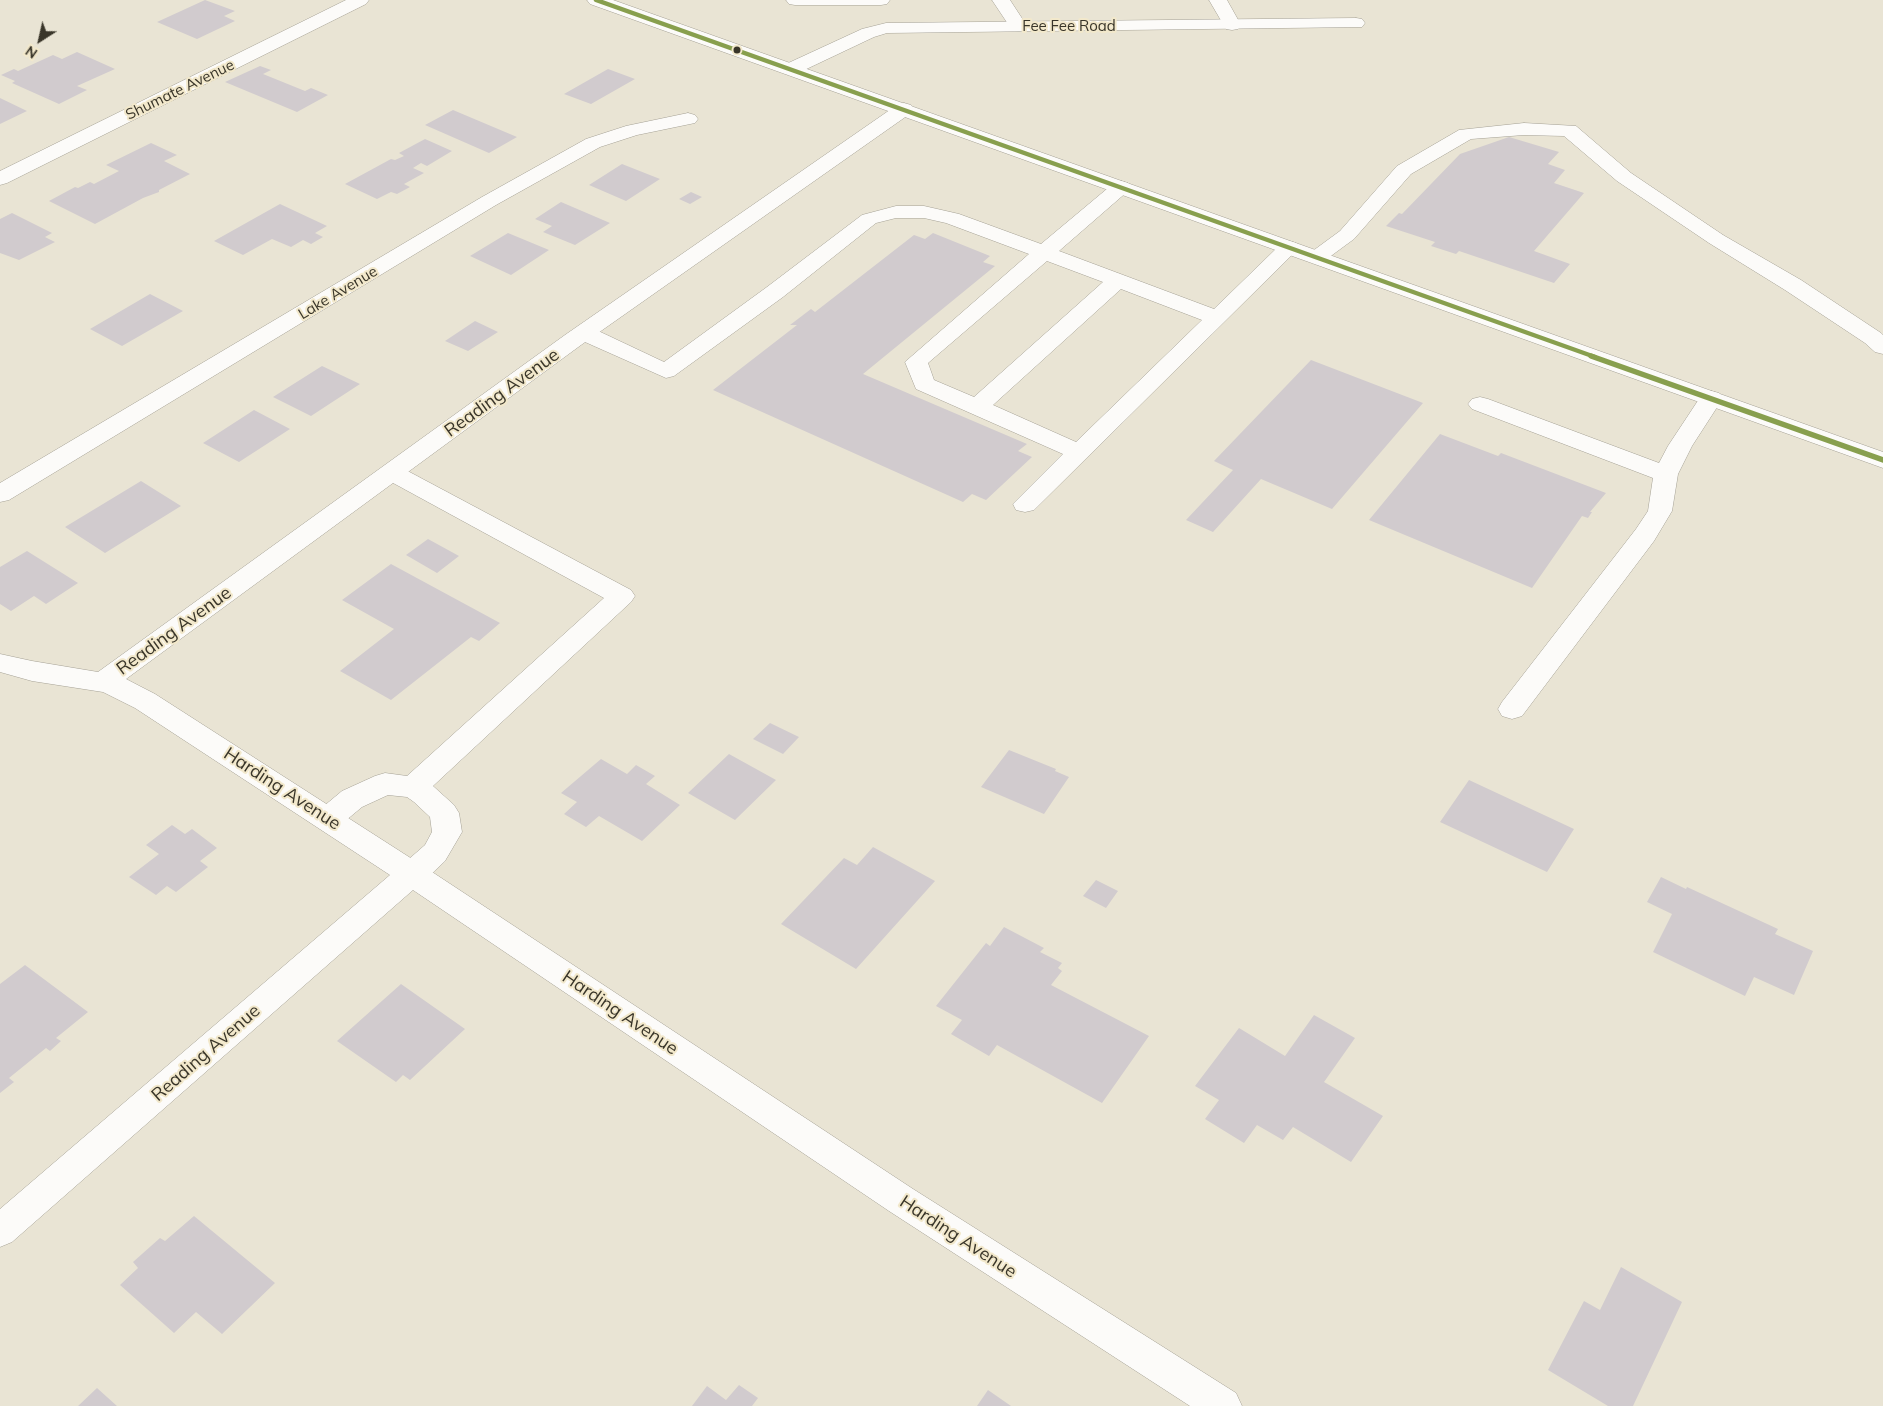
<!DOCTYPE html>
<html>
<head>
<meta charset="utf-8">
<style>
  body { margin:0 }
  #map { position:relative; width:1883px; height:1406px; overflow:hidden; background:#e9e4d4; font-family:Mulish,sans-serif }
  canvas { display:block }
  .north { position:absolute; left:15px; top:15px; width:50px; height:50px; -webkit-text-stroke:4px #f2e8cb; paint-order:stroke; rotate:215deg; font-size:14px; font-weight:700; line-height:20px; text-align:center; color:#393529 }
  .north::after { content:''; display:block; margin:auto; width:18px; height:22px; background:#393529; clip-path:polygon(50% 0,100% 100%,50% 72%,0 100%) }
</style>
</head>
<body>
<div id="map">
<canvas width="1883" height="1406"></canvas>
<div class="north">N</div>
</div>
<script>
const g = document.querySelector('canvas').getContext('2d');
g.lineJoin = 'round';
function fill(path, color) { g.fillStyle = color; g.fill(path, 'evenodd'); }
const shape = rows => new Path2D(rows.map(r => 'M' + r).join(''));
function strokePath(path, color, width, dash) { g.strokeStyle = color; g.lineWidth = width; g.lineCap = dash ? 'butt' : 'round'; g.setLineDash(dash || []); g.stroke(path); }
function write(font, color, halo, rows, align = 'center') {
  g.font = font + ' Mulish,sans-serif'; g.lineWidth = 4; g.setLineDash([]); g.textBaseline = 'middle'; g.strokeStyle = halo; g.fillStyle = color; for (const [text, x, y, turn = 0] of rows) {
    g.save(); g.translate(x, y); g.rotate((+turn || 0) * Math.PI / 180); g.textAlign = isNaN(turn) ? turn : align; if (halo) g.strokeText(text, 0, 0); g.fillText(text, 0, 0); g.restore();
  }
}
fill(shape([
  [205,0,235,11,224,16,235,21,197,39,157,22],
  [77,52,115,69,77,86,87,90,59,104,12,83,15,81,1,75,14,69,18,71,53,55,62,59],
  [260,66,271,70,263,74,305,91,311,88,328,95,297,112,225,82],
  [608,69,635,79,591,104,564,94],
  [0,98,27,111,0,124],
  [453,110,517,137,489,153,425,125],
  [1509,137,1559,152,1548,164,1565,170,1554,183,1584,193,1534,251,1570,264,1554,283,1459,251,1456,254,1431,246,1435,242,1386,226,1399,213,1402,214,1460,154],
  [425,139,452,151,427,166,421,163,413,168,424,173,404,184,410,187,397,194,391,192,377,199,345,184,391,159,395,160,404,156,399,153],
  [151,143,177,155,164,161,190,174,159,190,159,192,143,198,95,224,49,201,75,187,78,188,90,182,94,184,119,171,106,165],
  [622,164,660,179,626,201,589,185],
  [691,192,702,197,690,204,679,199],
  [561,202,610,223,575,245,543,232,552,226,535,219],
  [280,204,327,226,315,233,323,237,311,244,303,240,291,247,272,239,243,255,214,241],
  [12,213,52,233,45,237,55,242,19,260,0,253,0,219],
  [508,233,549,250,511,275,470,256],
  [933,233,990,256,983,262,995,266,863,374,1027,444,1018,451,1032,457,986,500,972,494,963,502,713,390,797,325,790,325,811,309,815,312,914,235,925,239],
  [150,294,183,311,122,346,90,329],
  [475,321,498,332,468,351,445,341],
  [1311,360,1423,403,1332,509,1261,479,1213,532,1186,520,1233,470,1214,461],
  [322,366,360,384,311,416,273,397],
  [254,410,290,429,239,462,203,443],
  [1440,434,1498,456,1501,453,1606,493,1590,512,1592,512,1588,518,1582,516,1532,588,1369,520],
  [141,481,181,506,105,553,65,527],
  [428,539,459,556,437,573,406,555],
  [27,551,78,583,46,604,34,596,11,611,0,604,0,567],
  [391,564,500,623,479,641,471,637,391,700,340,671,394,629,342,600],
  [770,723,799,737,783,754,753,739],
  [1009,750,1056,769,1055,771,1069,777,1044,814,981,787],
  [729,754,776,780,735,820,688,793],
  [601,759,627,774,636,765,655,776,646,784,680,805,642,841,599,816,586,827,564,814,577,802,561,793],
  [1469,780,1574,829,1547,872,1440,822],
  [172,825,185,834,192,829,217,848,200,861,208,867,176,892,167,886,156,895,129,877,159,854,146,845],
  [873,847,935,881,856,969,781,924,844,858,857,865],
  [1661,877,1686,889,1687,887,1778,929,1775,934,1813,951,1794,995,1754,977,1745,996,1653,952,1672,914,1647,902],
  [1096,880,1118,891,1106,908,1083,896],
  [1004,927,1044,948,1040,952,1062,963,1058,968,1062,971,1051,985,1149,1036,1102,1103,997,1045,989,1056,951,1034,962,1020,936,1006,986,943,990,946],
  [25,965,88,1012,56,1038,61,1041,50,1051,46,1048,9,1078,14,1082,0,1093,0,984],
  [401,984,465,1029,410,1080,403,1075,396,1082,337,1041],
  [1314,1015,1355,1038,1324,1082,1383,1116,1351,1162,1293,1127,1283,1140,1257,1125,1244,1143,1205,1119,1219,1100,1195,1086,1239,1028,1285,1056],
  [194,1216,275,1283,222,1334,196,1312,174,1333,120,1285,138,1268,133,1262,160,1238,165,1241],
  [1621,1267,1682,1302,1633,1406,1608,1406,1548,1370,1584,1301,1600,1310],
  [739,1385,758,1398,752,1406,692,1406,707,1386,726,1400],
  [97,1388,117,1406,78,1406],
  [988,1390,1011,1406,977,1406]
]), '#d1cbce');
const service = shape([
  [786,0,890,0,887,4,881,5,795,5,789,4,786,0],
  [992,0,1010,0,1027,26,1024,30,1018,31,1012,30,992,0],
  [1209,0,1227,0,1241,25,1238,29,1232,30,1226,29,1209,0],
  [1524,123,1576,126,1631,173,1723,235,1801,280,1881,333,1883,335,1883,354,1875,352,1865,343,1785,290,1709,243,1617,181,1564,136,1524,135,1471,139,1411,174,1354,239,1324,261,1317,263,1310,261,1306,257,1310,253,1340,231,1397,166,1459,130,1524,123],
  [1121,181,1128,183,1131,187,1128,191,1059,251,1214,309,1282,243,1289,241,1296,243,1300,247,1034,510,1025,512,1016,510,1013,504,1063,454,916,389,905,362,1029,254,946,223,924,218,896,218,876,223,783,297,674,376,666,378,576,338,573,333,576,328,584,326,592,328,664,362,767,287,862,215,896,206,924,206,959,214,1041,244,1114,183,1121,181],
  [1047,261,1103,282,974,397,934,380,928,363,1047,261],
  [1121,289,1202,320,1076,442,993,405,1121,289],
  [1711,391,1719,393,1723,398,1692,446,1678,474,1672,511,1654,541,1522,716,1512,719,1502,716,1498,709,1502,702,1636,529,1648,511,1653,478,1472,409,1468,404,1472,399,1480,397,1488,399,1659,463,1668,446,1703,393,1711,391],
  [393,465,402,468,631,590,635,596,631,602,433,786,454,805,459,813,462,832,445,861,423,882,412,886,401,882,397,874,401,866,425,845,432,832,430,817,414,802,407,797,388,795,362,807,338,827,328,830,318,827,313,819,318,811,342,791,375,776,385,773,407,776,604,598,384,478,381,473,384,468,393,465]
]);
const minor = shape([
  [346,0,369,0,366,4,7,183,0,185,0,171,346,0],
  [1356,18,1362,19,1365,23,1362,27,887,33,874,37,798,73,791,75,784,73,782,69,784,65,862,29,886,23,1356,18],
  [904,103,911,105,914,109,911,113,581,345,126,679,155,694,423,866,913,1189,1236,1393,1242,1406,1190,1406,889,1211,413,890,12,1242,0,1247,0,1209,390,875,135,708,103,692,32,681,0,672,0,654,32,661,98,672,565,335,897,105,904,103],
  [688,113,695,115,698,119,695,123,637,135,600,147,496,205,9,500,0,502,0,483,482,197,586,139,626,126,688,113]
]);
const secondary = shape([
  [587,0,613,0,1883,452,1883,468,590,4,587,0]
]);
strokePath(service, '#a5a195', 1);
strokePath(minor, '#a5a195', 1);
strokePath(secondary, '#a5a195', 1);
fill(service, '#fcfbf9');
fill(minor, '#fcfbf9');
fill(secondary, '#fcfbf9');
strokePath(shape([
  [596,0,1595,357]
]), '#889f4e', 4.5);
strokePath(shape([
  [1591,356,1883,460]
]), '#889f4e', 5.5);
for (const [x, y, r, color] of [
  [737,50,4.5,"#393529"]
]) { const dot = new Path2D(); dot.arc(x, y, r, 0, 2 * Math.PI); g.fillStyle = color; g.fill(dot); strokePath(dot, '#f2e8cb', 2); }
write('15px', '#393529', '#f2e8cb', [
  ["Fee Fee Road",1069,26],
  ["Shumate Avenue",180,90,-26],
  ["Lake Avenue",338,293,-31]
]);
write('18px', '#393529', '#f2e8cb', [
  ["Reading Avenue",502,393,-36],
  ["Reading Avenue",174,631,-36],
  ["Harding Avenue",282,789,33],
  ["Harding Avenue",620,1013,34],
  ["Reading Avenue",206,1053,-41],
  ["Harding Avenue",958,1237,33]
]);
</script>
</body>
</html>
